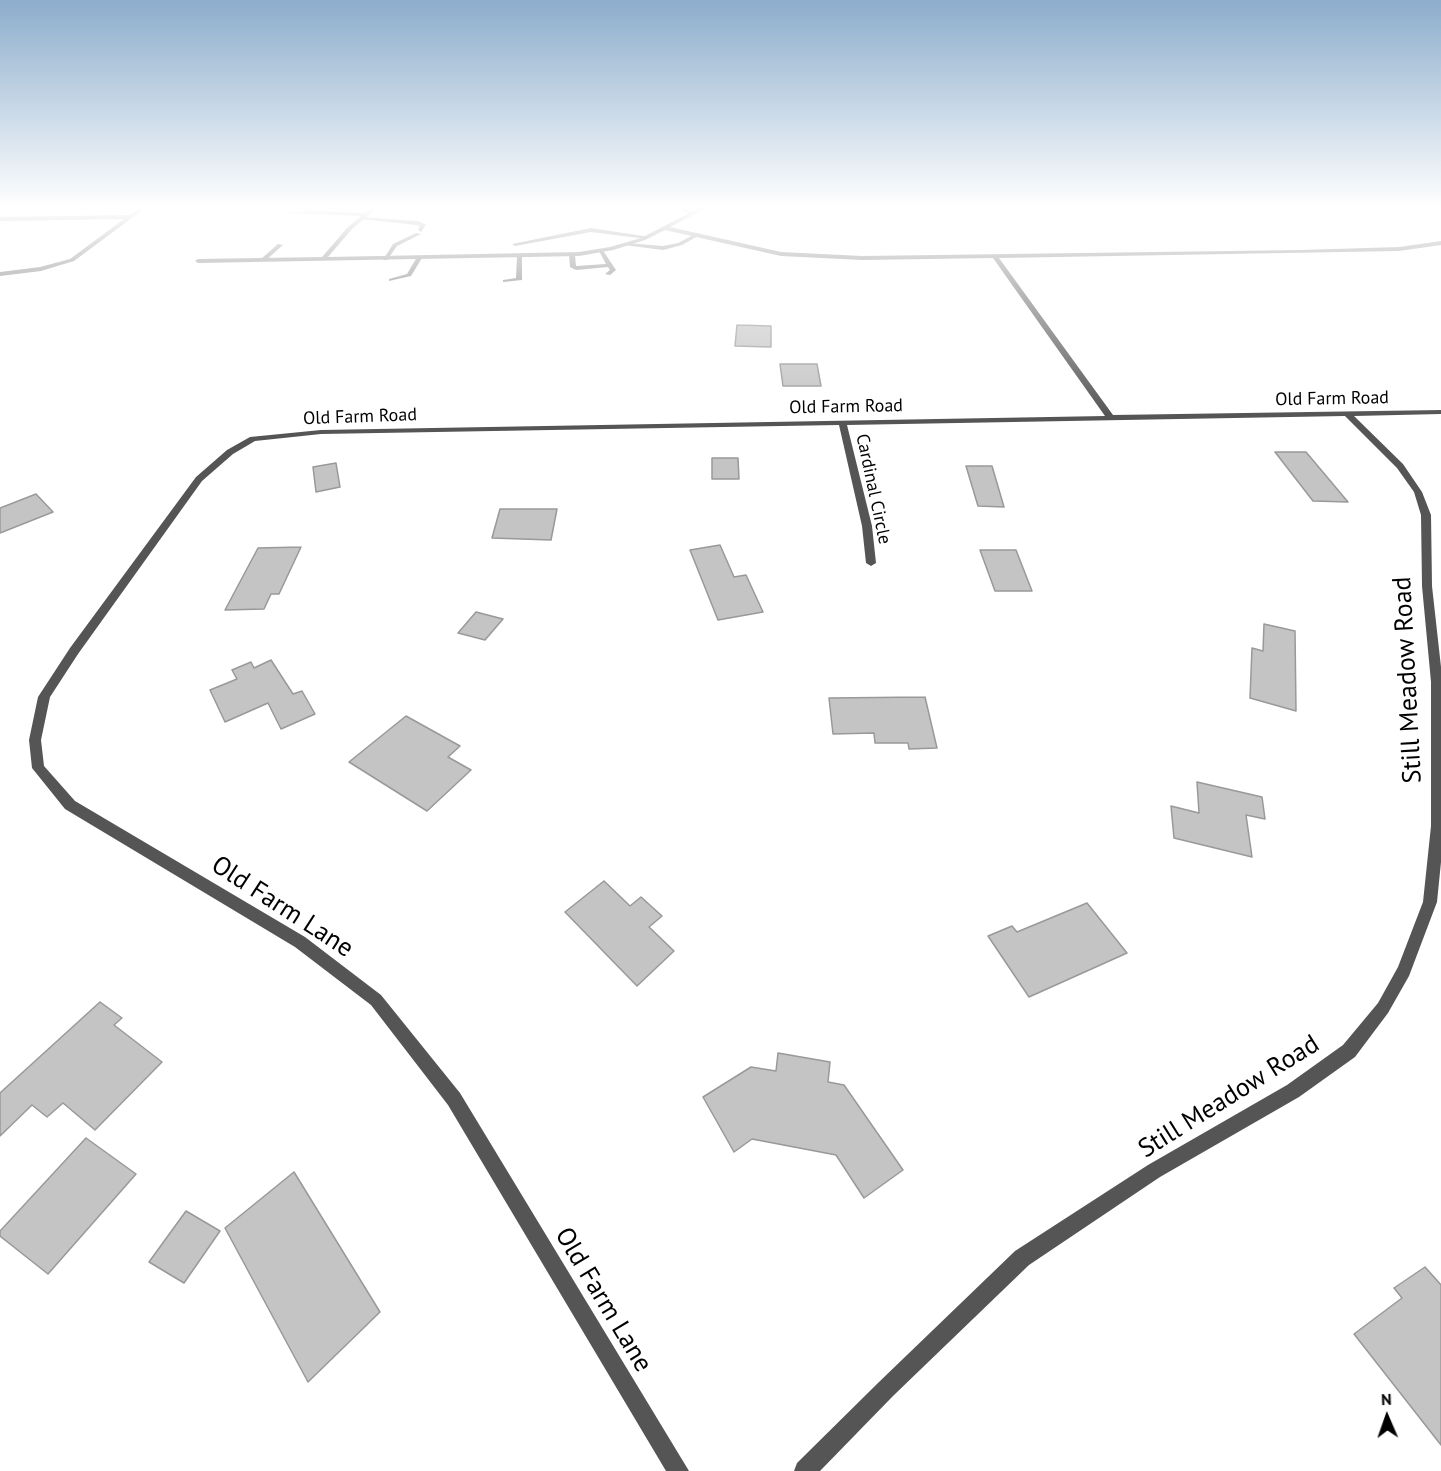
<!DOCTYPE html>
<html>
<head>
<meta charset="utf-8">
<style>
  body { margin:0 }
  #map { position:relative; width:1441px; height:1471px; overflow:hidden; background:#fff; font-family:"PT Sans",sans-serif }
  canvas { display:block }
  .north { position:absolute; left:1357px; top:1387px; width:60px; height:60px; -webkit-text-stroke:4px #fff; paint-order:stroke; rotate:358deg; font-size:16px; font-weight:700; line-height:24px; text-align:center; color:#000 }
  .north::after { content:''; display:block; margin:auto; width:21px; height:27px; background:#000; clip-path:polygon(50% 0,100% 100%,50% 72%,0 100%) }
</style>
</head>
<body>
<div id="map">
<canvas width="1441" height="1471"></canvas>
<div class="north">N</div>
</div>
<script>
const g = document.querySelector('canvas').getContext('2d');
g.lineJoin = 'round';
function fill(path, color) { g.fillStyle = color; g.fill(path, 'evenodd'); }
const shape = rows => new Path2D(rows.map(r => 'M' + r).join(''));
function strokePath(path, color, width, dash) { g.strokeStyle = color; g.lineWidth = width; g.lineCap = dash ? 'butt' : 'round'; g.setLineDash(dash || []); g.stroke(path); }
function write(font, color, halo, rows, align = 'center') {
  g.font = font + ' "PT Sans",sans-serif'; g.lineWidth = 6; g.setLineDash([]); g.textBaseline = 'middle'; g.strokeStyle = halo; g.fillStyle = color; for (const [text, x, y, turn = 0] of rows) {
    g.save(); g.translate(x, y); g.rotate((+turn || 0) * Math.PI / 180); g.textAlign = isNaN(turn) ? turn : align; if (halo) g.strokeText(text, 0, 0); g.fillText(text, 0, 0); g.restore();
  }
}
const building = shape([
  [737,325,771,326,771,347,735,346,737,325],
  [780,364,817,364,821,386,783,386,780,364],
  [1275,452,1306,452,1348,502,1313,501,1275,452],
  [712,458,738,458,739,479,712,479,712,458],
  [336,463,340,487,316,492,313,467,336,463],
  [966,466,992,466,1004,507,978,506,966,466],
  [36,494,53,512,0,533,0,508,36,494],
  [500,509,557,509,551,540,492,538,500,509],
  [720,545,734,577,746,575,763,612,718,620,690,550,720,545],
  [301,547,279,594,271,594,264,609,225,610,258,548,301,547],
  [980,550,1016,550,1032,591,995,591,980,550],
  [476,612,503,619,485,640,458,633,476,612],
  [1264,624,1295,631,1296,711,1250,698,1252,648,1263,651,1264,624],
  [271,660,293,694,302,691,315,714,281,729,268,703,225,722,210,690,237,679,232,670,251,662,254,668,271,660],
  [925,697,937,748,909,749,908,743,875,743,874,733,833,734,829,698,925,697],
  [406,716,460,746,448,757,471,770,427,811,349,762,406,716],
  [1197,782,1262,797,1265,819,1246,815,1252,857,1174,838,1171,806,1199,813,1197,782],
  [604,881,630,906,641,897,662,916,649,927,674,951,637,986,565,912,604,881],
  [1087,903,1127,953,1029,997,988,936,1012,926,1017,932,1087,903],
  [100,1002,122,1018,114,1025,162,1062,95,1130,63,1103,47,1117,32,1105,0,1136,0,1093,100,1002],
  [778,1053,830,1062,828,1082,844,1085,903,1170,864,1198,836,1155,752,1139,734,1152,703,1097,751,1067,776,1071,778,1053],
  [86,1138,136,1174,48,1274,0,1236,0,1231,86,1138],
  [294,1172,380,1312,308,1382,225,1228,294,1172],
  [186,1211,220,1231,184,1283,149,1262,186,1211],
  [1425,1267,1441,1285,1441,1445,1354,1334,1402,1298,1394,1288,1425,1267]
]);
fill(building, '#c4c4c4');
strokePath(building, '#999', 1.5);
fill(shape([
  [678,209,686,209,696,213,693,215,678,209],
  [314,210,364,213,367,215,363,217,418,221,426,225,421,232,418,230,420,226,417,225,359,219,361,216,287,213,314,210],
  [591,228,650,237,647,239,591,232,515,246,512,244,591,228],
  [416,233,421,234,397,246,387,260,383,260,393,244,416,233],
  [693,235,698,236,682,245,663,250,624,245,627,243,663,246,678,243,693,235],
  [278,244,283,245,265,261,261,261,261,259,278,244],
  [602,249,616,270,610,275,605,274,610,270,608,267,576,270,570,267,569,255,572,253,575,255,576,266,606,264,599,251,602,249],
  [517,256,522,257,522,280,503,282,503,280,516,278,517,256],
  [417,257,422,258,411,276,389,281,389,279,407,274,417,257]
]), '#555');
fill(shape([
  [138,209,144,209,74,261,41,271,0,276,0,272,40,267,70,259,124,219,0,221,0,217,129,215,138,209],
  [370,209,376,209,352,229,328,257,579,252,610,247,641,238,697,209,704,209,670,227,781,252,862,256,1301,250,1399,247,1441,241,1441,245,1399,251,999,258,1113,415,1441,410,1441,414,1354,416,1403,464,1422,492,1431,515,1432,586,1441,667,1441,862,1437,902,1409,976,1388,1013,1355,1057,1299,1097,1160,1177,1029,1265,893,1396,820,1471,794,1471,797,1463,879,1382,1015,1251,1148,1165,1287,1085,1343,1045,1378,1003,1398,967,1423,902,1431,826,1431,682,1422,586,1421,515,1414,492,1397,468,1345,416,847,425,872,526,876,563,871,566,866,563,862,526,839,425,321,434,255,441,233,454,202,481,78,654,50,697,41,740,44,766,75,801,305,937,381,995,460,1093,689,1471,666,1471,448,1105,371,1005,295,947,65,809,32,768,29,740,38,697,70,648,196,477,227,450,250,437,321,430,1105,416,993,258,862,260,781,256,665,230,645,240,613,250,579,256,198,263,195,261,198,259,322,257,348,227,370,209]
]), '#555');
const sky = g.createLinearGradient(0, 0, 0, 415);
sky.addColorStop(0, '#8cadcc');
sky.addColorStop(0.5, '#fff');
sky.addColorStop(1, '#ffffff00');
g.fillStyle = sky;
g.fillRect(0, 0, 1441, 415);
write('18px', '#000', '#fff', [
  ["Old Farm Road",1332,399,-1],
  ["Old Farm Road",846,407,-1],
  ["Old Farm Road",360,417,-2],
  ["Cardinal Circle",873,489,78]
]);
write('26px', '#000', '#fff', [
  ["Still Meadow Road",1408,680,-93],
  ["Old Farm Lane",282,907,33],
  ["Still Meadow Road",1229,1097,-32],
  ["Old Farm Lane",603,1300,59]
]);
</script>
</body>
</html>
